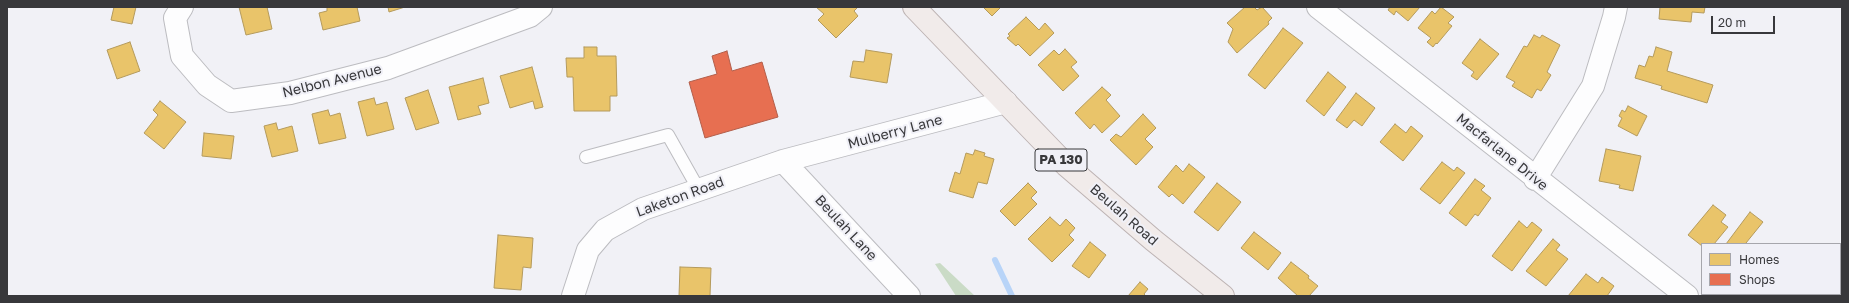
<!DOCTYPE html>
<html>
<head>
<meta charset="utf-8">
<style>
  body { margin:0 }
  #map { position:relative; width:1849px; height:303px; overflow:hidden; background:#f1f1f6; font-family:"Golos Text",sans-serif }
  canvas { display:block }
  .frame { position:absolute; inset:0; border:8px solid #38383b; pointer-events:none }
  .legend { position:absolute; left:1701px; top:243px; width:140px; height:52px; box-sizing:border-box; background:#f0f0f7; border:1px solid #a6a6ac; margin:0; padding:5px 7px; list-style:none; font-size:12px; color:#38383b }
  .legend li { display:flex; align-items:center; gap:8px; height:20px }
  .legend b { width:20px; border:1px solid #a6a6ac }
  .scale { position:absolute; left:1711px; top:16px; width:64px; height:18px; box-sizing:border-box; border:2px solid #38383b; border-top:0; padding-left:5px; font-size:12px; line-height:14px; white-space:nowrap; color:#38383b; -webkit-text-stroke:3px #f0f0f7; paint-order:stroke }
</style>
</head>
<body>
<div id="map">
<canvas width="1849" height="303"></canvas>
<div class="frame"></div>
<ul class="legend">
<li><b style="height:11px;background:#e9c46a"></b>Homes</li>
<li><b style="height:11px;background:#e76f51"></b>Shops</li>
</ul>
<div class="scale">20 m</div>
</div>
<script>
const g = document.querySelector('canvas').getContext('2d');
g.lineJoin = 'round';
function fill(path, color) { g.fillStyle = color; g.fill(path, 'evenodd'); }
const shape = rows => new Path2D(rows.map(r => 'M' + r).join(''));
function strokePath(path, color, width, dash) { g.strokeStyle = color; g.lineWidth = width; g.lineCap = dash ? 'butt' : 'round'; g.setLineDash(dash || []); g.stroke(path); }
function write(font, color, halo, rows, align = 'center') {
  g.font = font + ' "Golos Text",sans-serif'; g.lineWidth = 4; g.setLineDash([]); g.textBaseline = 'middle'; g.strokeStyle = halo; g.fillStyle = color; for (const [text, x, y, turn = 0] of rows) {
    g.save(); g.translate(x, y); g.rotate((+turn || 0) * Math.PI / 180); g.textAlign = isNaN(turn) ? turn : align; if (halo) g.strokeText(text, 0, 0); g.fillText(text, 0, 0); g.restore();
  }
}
fill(shape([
  [940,263,975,296,956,296,935,264]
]), '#cadbc6');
const homes = shape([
  [114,7,136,7,132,24,111,20,114,7],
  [239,7,267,7,272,29,246,35,239,7],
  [327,7,357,7,360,21,323,30,319,13,327,11,327,7],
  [388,7,405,7,389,12,388,7],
  [816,7,858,7,854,11,858,16,836,38,818,20,824,14,816,7],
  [983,7,1001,7,992,16,983,7],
  [1245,7,1254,7,1257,10,1262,7,1272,18,1268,22,1269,24,1237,53,1228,42,1233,29,1227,23,1245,7],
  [1390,7,1420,7,1408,21,1396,11,1394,15,1388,10,1390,7],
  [1441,7,1454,17,1448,23,1452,26,1437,44,1436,43,1433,47,1427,42,1431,38,1418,28,1432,11,1435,14,1441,7],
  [1660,7,1705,7,1704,13,1692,12,1691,22,1659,19,1660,7],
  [1026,17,1039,30,1045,23,1054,33,1030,56,1018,44,1016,46,1007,38,1010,36,1008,34,1026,17],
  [1283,28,1303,43,1265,89,1248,75,1283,28],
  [1534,35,1540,38,1542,35,1560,45,1547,72,1551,75,1541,91,1537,89,1532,98,1512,86,1515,82,1506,77,1524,46,1527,47,1534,35],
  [1480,39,1499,54,1477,80,1471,76,1474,72,1462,63,1480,39],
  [130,42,140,71,117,79,107,50,130,42],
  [584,47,597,47,597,56,616,56,617,96,610,96,610,111,574,111,573,77,567,77,566,58,584,58,584,47],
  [1656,47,1672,52,1667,71,1713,85,1707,103,1661,89,1662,86,1635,78,1639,65,1645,67,1649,56,1653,57,1656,47],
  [1065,49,1077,62,1071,67,1079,76,1063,91,1038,65,1054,50,1059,55,1065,49],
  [866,50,892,54,887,83,850,77,853,61,864,62,866,50],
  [532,67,543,107,535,109,533,101,510,108,500,76,532,67],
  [1328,72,1346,87,1324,116,1306,101,1328,72],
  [483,78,489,103,478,106,481,114,458,120,449,87,483,78],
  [1102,87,1111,95,1106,100,1120,116,1102,133,1094,124,1090,129,1075,113,1102,87],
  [428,90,439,123,416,130,405,98,428,90],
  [1356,93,1375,108,1362,126,1354,120,1347,128,1336,120,1356,93],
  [374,98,376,105,387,102,394,129,367,136,358,102,374,98],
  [160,101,186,122,164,149,144,133,158,115,153,110,160,101],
  [1628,106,1647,116,1637,136,1618,126,1622,118,1619,116,1622,110,1625,112,1628,106],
  [328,110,330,116,340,113,346,138,319,144,312,114,328,110],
  [1143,114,1156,128,1145,139,1153,147,1136,165,1110,140,1116,134,1121,137,1143,114],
  [276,123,278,130,292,126,298,151,272,157,264,126,276,123],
  [1395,124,1406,133,1411,126,1423,136,1403,161,1380,142,1395,124],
  [204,133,234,136,231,159,202,156,204,133],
  [1606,149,1641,156,1633,191,1619,188,1620,185,1599,181,1606,149],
  [975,150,985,153,984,156,994,159,987,184,978,182,973,198,949,191,955,172,960,174,966,153,973,155,975,150],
  [1442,162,1454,171,1457,167,1465,173,1440,204,1420,189,1442,162],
  [1189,164,1205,177,1183,204,1172,194,1169,197,1158,187,1176,165,1183,172,1189,164],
  [1475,179,1485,186,1481,190,1491,198,1478,216,1475,214,1466,226,1449,213,1475,179],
  [1028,183,1037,192,1031,198,1037,204,1015,226,1000,211,1028,183],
  [1217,183,1241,202,1218,231,1194,212,1217,183],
  [1713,205,1726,215,1721,222,1728,227,1714,244,1702,244,1702,246,1688,235,1713,205],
  [1750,212,1763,222,1746,243,1748,244,1726,244,1750,212],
  [1050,217,1060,226,1066,219,1075,228,1069,235,1074,240,1052,262,1028,239,1050,217],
  [1519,221,1527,228,1532,222,1542,230,1512,271,1492,256,1519,221],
  [1254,232,1281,253,1268,270,1241,248,1254,232],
  [498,235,533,238,531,268,523,267,521,290,494,288,498,235],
  [1553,239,1560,245,1556,250,1568,259,1546,286,1526,271,1553,239],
  [1090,242,1106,255,1089,278,1072,266,1090,242],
  [1291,262,1309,276,1308,278,1318,286,1309,296,1298,296,1278,278,1291,262],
  [680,267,711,268,710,296,679,296,680,267],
  [1586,274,1598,283,1602,277,1614,286,1607,296,1568,296,1586,274],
  [1140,282,1148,289,1144,294,1146,296,1128,296,1140,282],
  [1750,294,1789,294,1788,296,1752,296,1750,294]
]);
fill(homes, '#e9c46a');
strokePath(homes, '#b49a5c', 1);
const shops = shape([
  [727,51,732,71,762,62,778,117,705,138,689,82,717,74,712,56,727,51]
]);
fill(shops, '#e76f51');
strokePath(shops, '#b25e4a', 1);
strokePath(shape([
  [995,260,1012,296]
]), '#b8d4f8', 6);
const lane = shape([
  [586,157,668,135,699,190]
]);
const street = shape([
  [182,7,175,18,182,56,207,85,231,101,290,93,388,68,530,16,541,7],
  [1318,7,1687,296],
  [783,161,909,296],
  [1535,179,1593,86,1614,17,1616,7],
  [573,296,588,250,605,230,643,209,783,161,1006,102]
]);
const primary = shape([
  [914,7,1067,166,1153,240,1223,296]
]);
strokePath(lane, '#bcbcc0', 14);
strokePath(street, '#bcbcc0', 24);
strokePath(primary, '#bdb3b3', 24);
strokePath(lane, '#fdfdfe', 12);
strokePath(street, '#fdfdfe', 22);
strokePath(primary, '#f1ebea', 22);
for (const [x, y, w] of [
  [1061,160,52]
]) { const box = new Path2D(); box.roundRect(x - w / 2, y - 11, w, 22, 3); g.fillStyle = '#f0f0f7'; g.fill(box); strokePath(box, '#38383b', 1); }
write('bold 13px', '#38383b', null, [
  ["PA 130",1061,160]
]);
write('14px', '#38383b', '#f0f0f7', [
  ["Nelbon Avenue",332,81,-14],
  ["Mulberry Lane",895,132,-15],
  ["Macfarlane Drive",1502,152,39],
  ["Laketon Road",680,197,-20],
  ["Beulah Road",1124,215,41],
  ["Beulah Lane",846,228,47]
]);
</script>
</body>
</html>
